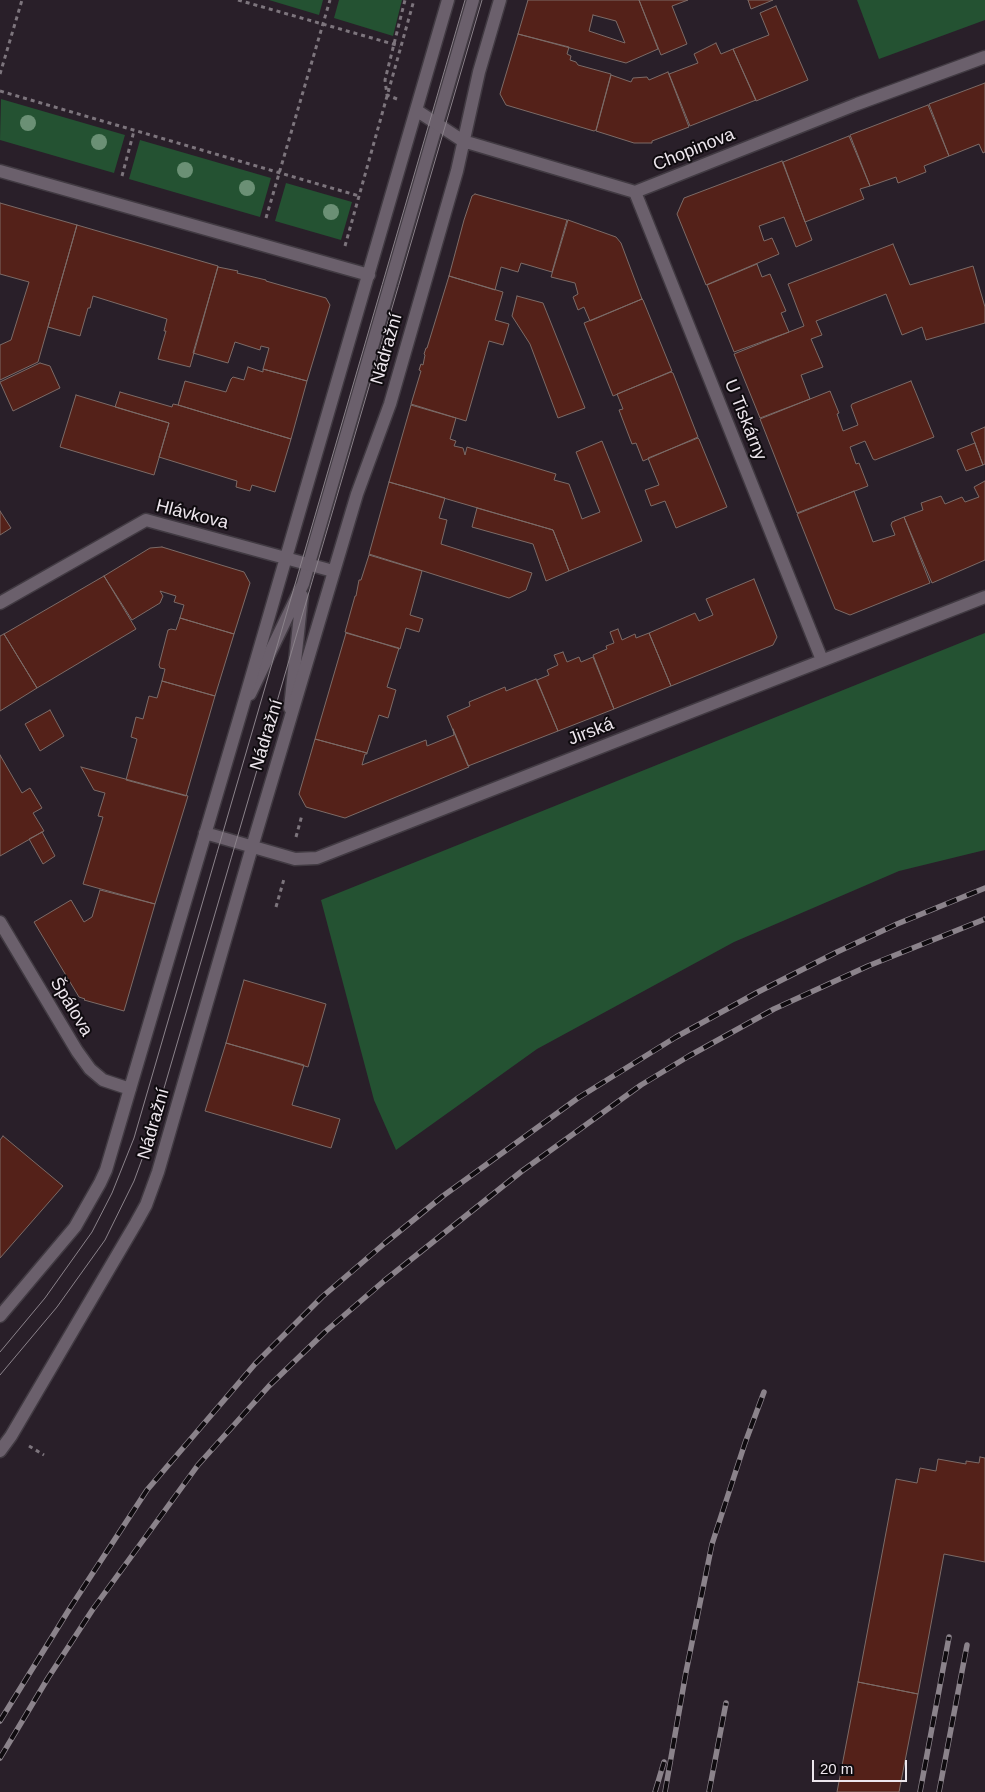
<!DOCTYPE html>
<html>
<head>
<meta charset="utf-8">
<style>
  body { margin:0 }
  #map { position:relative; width:985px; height:1792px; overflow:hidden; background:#291f29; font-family:Arial,sans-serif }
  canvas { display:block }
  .scale { position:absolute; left:812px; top:1760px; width:95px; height:22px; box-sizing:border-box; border:2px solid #ede6ed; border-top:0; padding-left:6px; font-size:15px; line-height:18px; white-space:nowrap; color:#ede6ed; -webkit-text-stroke:4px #0f0b0f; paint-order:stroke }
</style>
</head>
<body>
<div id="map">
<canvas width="985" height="1792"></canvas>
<div class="scale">20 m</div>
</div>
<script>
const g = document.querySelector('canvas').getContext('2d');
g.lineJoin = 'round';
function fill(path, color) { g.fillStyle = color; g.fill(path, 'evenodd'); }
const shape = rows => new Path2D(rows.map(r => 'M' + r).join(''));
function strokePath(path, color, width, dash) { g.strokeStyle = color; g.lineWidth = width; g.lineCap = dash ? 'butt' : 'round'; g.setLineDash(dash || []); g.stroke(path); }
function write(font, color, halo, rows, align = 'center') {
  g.font = font + ' Arial,sans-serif'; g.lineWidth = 4; g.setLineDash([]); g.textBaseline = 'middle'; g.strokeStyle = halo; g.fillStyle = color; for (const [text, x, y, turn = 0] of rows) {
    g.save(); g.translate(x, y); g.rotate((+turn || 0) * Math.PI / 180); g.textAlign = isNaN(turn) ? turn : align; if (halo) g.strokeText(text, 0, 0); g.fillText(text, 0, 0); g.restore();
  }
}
fill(shape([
  [269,0,323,0,319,15],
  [339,0,402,0,393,36,334,18],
  [857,0,985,0,985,20,879,59],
  [1,99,125,135,114,173,0,140],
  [140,140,271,178,260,217,129,179],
  [286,183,352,202,341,240,275,221],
  [985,633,985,850,899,871,734,942,537,1049,396,1150,374,1100,321,900]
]), '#245232');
const building = shape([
  [528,0,639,0,658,49,626,63,518,34,528,0],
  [593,15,616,21,625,43,589,31,593,15],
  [639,0,688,0,672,6,687,44,661,55,639,0],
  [748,0,773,0,751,9,748,0],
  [776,6,808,80,756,101,733,49,769,35,760,13,776,6],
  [518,34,569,47,567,54,571,56,570,60,576,62,578,65,611,74,596,130,594,131,506,105,500,94,518,34],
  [716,43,721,54,733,49,756,100,690,126,669,74,698,63,694,54,716,43],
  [668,72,689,127,652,141,652,143,634,143,596,131,611,75,631,82,633,78,647,77,649,80,668,72],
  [985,83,985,152,983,153,979,144,949,156,929,104,985,83],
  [928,105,949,156,924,166,926,172,898,183,896,177,870,186,850,135,928,105],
  [849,136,870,186,860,189,864,199,805,222,783,162,849,136],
  [782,161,812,240,796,247,784,217,759,226,764,241,772,238,779,254,706,285,677,214,684,198,782,161],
  [475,194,567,220,552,272,521,263,518,272,501,267,495,290,449,276,464,220,472,196,475,194],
  [0,203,77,225,38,362,0,380,0,345,11,340,29,282,0,274,0,203],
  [568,220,616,237,621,243,642,299,590,321,584,307,578,310,573,297,578,294,575,283,551,277,568,220],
  [77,225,218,266,190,367,158,359,166,331,164,331,167,319,93,296,90,308,88,308,80,336,48,327,77,225],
  [893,244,910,285,973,266,985,307,985,323,926,340,922,327,902,335,886,294,816,321,822,335,811,339,823,367,801,375,810,399,760,418,734,354,804,326,788,284,893,244],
  [757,264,762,277,770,274,786,311,781,313,789,332,734,352,707,285,757,264],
  [218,267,238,271,237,273,266,280,266,281,326,298,330,305,307,381,263,369,269,348,261,346,260,350,235,342,228,363,193,353,218,267],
  [449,276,503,292,495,320,509,324,503,345,489,341,466,421,411,404,421,371,419,370,421,364,423,365,425,355,424,354,426,348,427,348,449,276],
  [517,296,543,303,585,408,558,418,530,344,512,316,517,296],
  [642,299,643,300,672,371,613,396,584,323,642,299],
  [40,363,50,366,60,388,13,411,0,382,40,363],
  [248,367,263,372,263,369,307,381,291,439,178,405,185,381,226,392,231,379,233,377,244,380,248,367],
  [671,372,673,373,698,437,643,461,636,443,632,444,619,410,623,409,617,394,671,372],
  [911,381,934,437,875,460,873,459,865,441,850,447,856,464,859,463,868,486,797,513,760,419,830,391,839,413,837,414,843,431,858,425,851,406,852,404,911,381],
  [120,392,172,407,173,404,178,405,291,439,275,492,252,485,250,491,236,487,237,481,159,457,169,423,115,407,120,392],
  [76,395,169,423,154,475,60,447,76,395],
  [411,405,456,418,450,439,456,441,454,446,463,448,465,455,467,447,556,474,554,480,569,484,582,519,600,512,576,452,602,441,642,541,569,571,553,530,389,482,411,405],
  [985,427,985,464,983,465,971,433,985,427],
  [698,438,699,439,727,507,676,528,665,501,651,506,645,490,659,485,648,458,698,438],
  [975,443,983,465,966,471,957,450,975,443],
  [985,481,985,560,932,583,904,517,923,510,921,503,941,496,945,504,962,497,965,502,979,497,974,487,985,481],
  [389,482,445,498,439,518,447,520,441,544,532,573,526,590,509,598,369,554,389,482],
  [854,491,873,542,895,535,891,525,892,522,904,517,930,583,850,615,835,609,797,514,854,491],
  [477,508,553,530,569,571,546,581,533,544,472,527,477,508],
  [0,511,11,528,0,535,0,511],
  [162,547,244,572,250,583,234,634,180,618,184,605,174,602,176,596,160,591,163,596,160,603,132,620,104,576,150,548,162,547],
  [369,555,422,571,410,615,423,619,419,632,406,628,400,649,345,632,355,596,356,596,359,580,361,580,369,555],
  [104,576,136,629,37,688,4,634,104,576],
  [754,579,777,637,773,645,671,686,649,633,695,613,699,621,713,615,706,599,754,579],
  [180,618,234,634,215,696,162,681,165,669,160,668,159,665,168,630,171,629,176,630,180,618],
  [618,629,622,640,635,634,636,638,649,633,671,686,614,709,593,655,607,649,606,646,614,643,610,632,618,629],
  [346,633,399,648,387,687,396,690,388,718,379,715,367,753,315,739,346,633],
  [4,634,37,688,0,711,0,636,4,634],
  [563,652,567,662,579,657,581,662,593,657,614,709,558,731,537,680,549,675,547,670,558,665,554,655,563,652],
  [536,679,558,731,468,766,447,716,470,706,469,702,505,687,506,691,536,679],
  [162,681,215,696,186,796,126,780,137,739,131,737,136,717,143,719,149,696,157,698,162,681],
  [50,710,64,736,40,751,25,724,50,710],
  [453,729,469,767,345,818,306,807,299,794,315,739,367,753,367,754,365,754,362,765,426,740,427,746,454,735,453,729],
  [0,755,22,793,30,788,42,808,33,813,44,831,0,856,0,755],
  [81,767,188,796,155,904,83,884,103,817,98,816,105,793,94,790,81,767],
  [42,832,55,856,43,864,29,839,42,832],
  [100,890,155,904,124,1011,84,1000,85,999,79,997,34,922,71,900,84,922,92,917,100,890],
  [244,980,326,1004,308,1067,226,1043,244,980],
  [226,1043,304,1065,292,1105,340,1119,331,1148,205,1111,226,1043],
  [3,1136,63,1186,0,1258,0,1140,3,1136],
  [980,1457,985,1458,985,1562,944,1554,918,1694,858,1682,896,1479,917,1483,920,1468,936,1471,938,1459,966,1464,966,1461,979,1463,980,1457],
  [858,1682,918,1694,899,1792,837,1792,858,1682]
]);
fill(building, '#542119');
strokePath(building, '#7c6b67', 1);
const lane = shape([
  [250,694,303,584,473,0],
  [290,708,302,596]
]);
const street = shape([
  [416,110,463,141,635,192,857,104,985,57],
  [0,171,369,275],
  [635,192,822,660],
  [0,603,146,520,333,571],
  [205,833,295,859,317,858,985,597],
  [0,922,77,1051,90,1069,103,1080,130,1089],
  [0,1316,75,1227,100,1183,106,1170,242,709,448,0],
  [0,1451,11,1436,136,1223,146,1205,158,1172,252,847,357,494,390,404,457,171,479,72,500,0]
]);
strokePath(lane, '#413a42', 15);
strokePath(street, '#413a42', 15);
strokePath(shape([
  [238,0,400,46],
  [0,74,22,0],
  [0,91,359,196],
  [397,99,387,95,385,80,405,0],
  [122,176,134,131],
  [266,218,330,0],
  [345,246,414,0],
  [296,837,302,815],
  [276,907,284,879],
  [29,1446,44,1455]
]), '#7d757d', 3, [4, 4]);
strokePath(lane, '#6b606c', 12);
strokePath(street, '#6b606c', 12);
strokePath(shape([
  [0,1352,45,1298,92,1232,112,1193,134,1138,465,0],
  [0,1375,57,1307,105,1240,134,1181,148,1143,482,0]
]), '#8b838b', 1);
const rail = shape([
  [0,1721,70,1608,147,1490,255,1364,322,1297,385,1243,443,1196,578,1098,676,1037,758,992,837,952,897,924,985,888],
  [0,1758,48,1678,93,1609,198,1465,269,1386,326,1331,384,1281,522,1171,641,1085,689,1056,774,1009,868,966,985,919],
  [655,1792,664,1762],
  [665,1792,686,1672,712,1544,745,1443,764,1392],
  [709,1792,726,1703],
  [920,1792,949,1637],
  [939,1792,967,1645]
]);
strokePath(rail, '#8b838b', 5.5);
strokePath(rail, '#0f0b0f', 4, [11]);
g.fillStyle = '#6b9075';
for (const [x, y] of [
  [28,123],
  [99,142],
  [185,170],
  [247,188],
  [331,212]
]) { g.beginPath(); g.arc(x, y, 8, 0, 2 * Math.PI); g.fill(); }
write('18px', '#ede6ed', '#0f0b0f', [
  ["Chopinova",694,150,-22],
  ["Nádražní",387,349,-74],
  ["U Tiskárny",745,420,68],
  ["Hlávkova",192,515,14],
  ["Jirská",591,732,-21],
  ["Nádražní",267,735,-73],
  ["Špálova",71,1007,59],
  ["Nádražní",154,1124,-74]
]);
</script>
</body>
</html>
